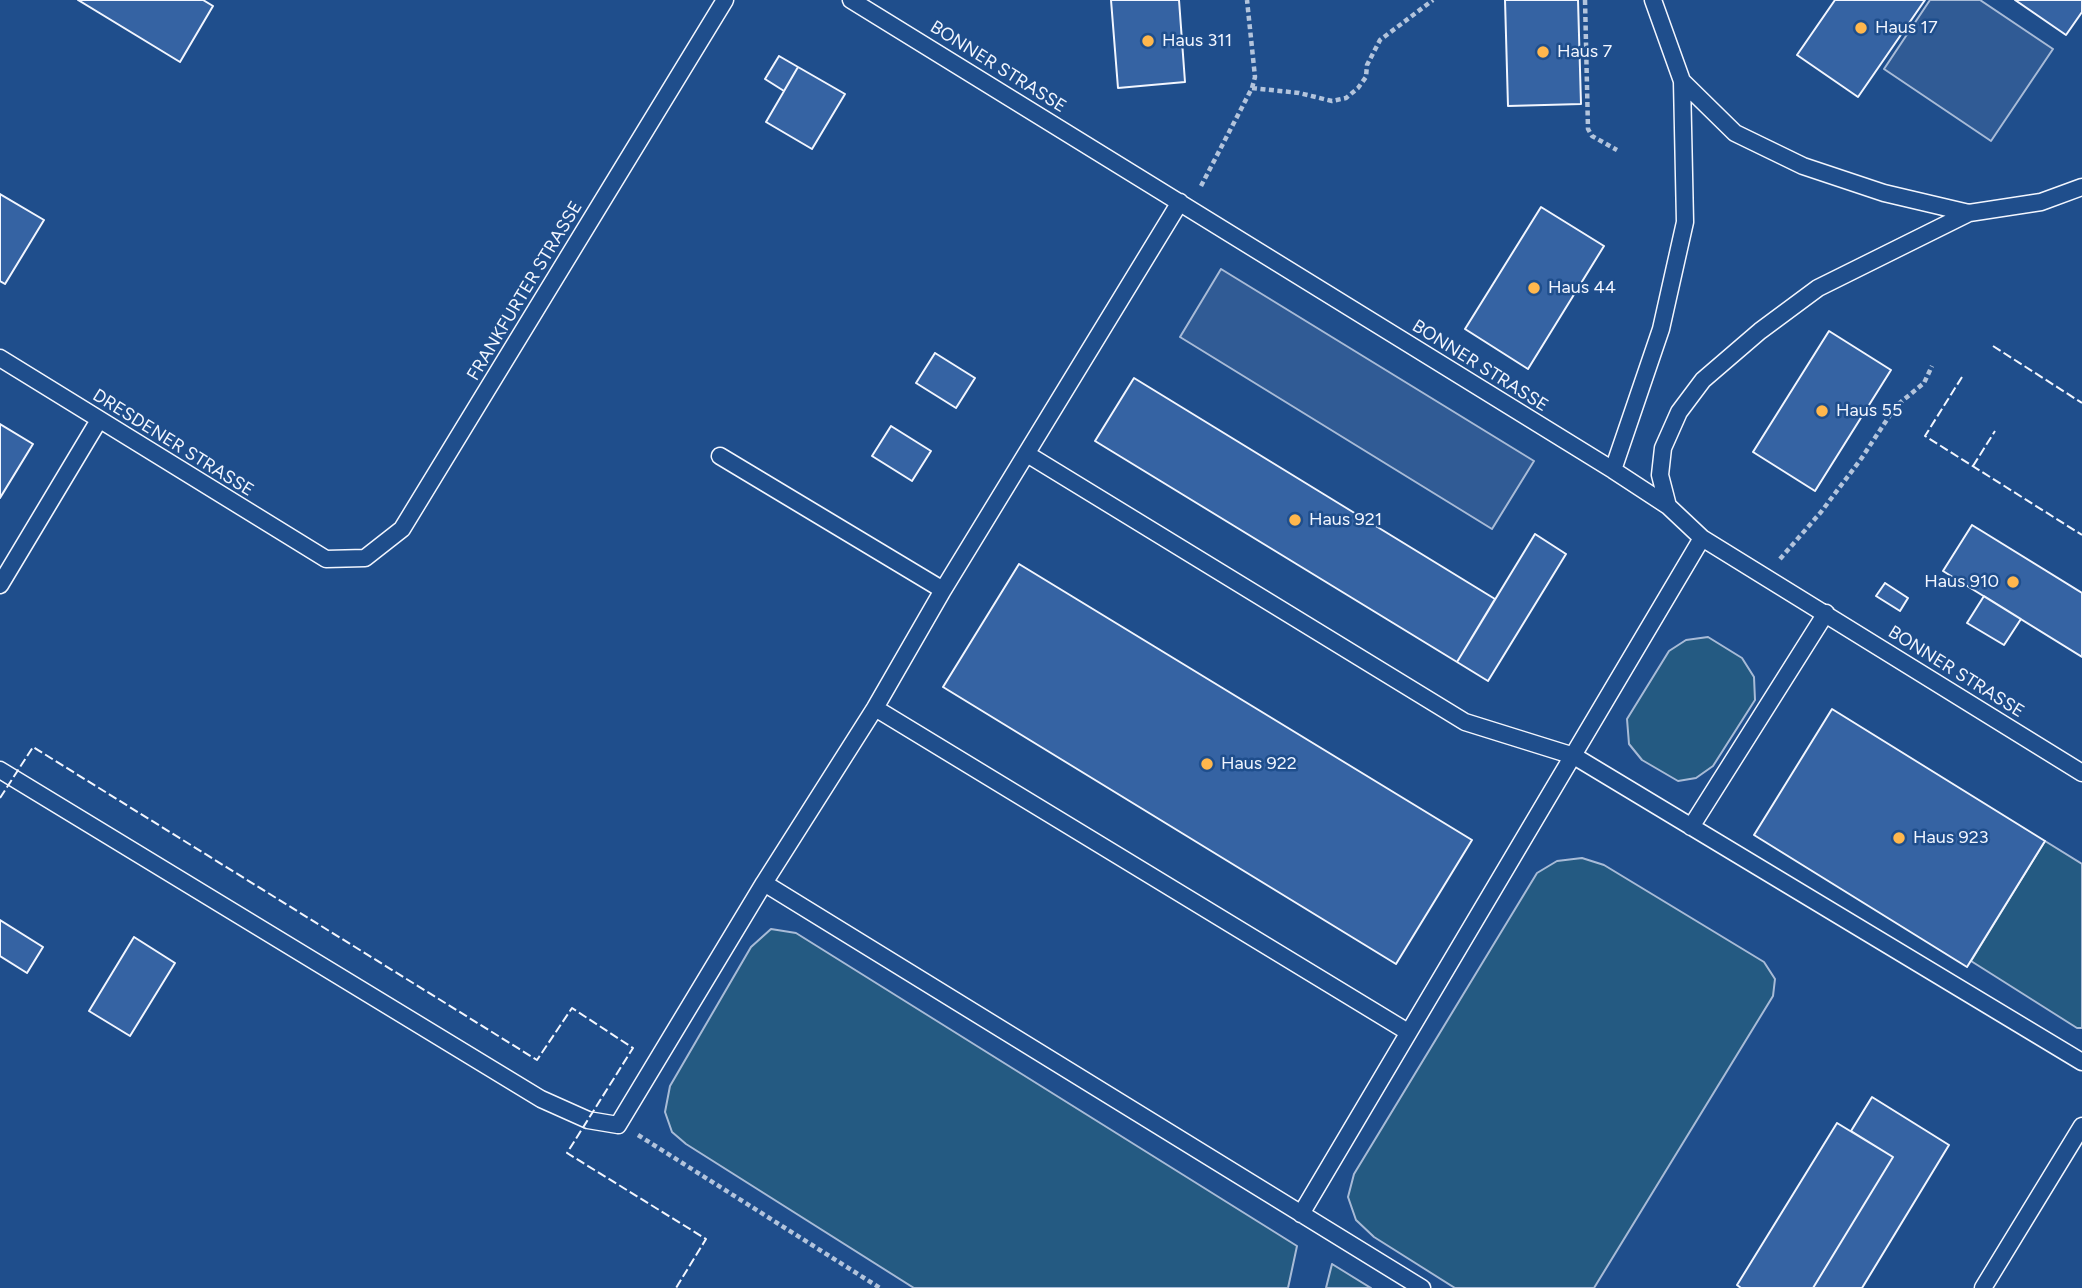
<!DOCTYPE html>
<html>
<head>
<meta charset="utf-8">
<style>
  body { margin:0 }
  canvas { display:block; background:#1f4e8c }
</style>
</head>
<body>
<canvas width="2082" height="1288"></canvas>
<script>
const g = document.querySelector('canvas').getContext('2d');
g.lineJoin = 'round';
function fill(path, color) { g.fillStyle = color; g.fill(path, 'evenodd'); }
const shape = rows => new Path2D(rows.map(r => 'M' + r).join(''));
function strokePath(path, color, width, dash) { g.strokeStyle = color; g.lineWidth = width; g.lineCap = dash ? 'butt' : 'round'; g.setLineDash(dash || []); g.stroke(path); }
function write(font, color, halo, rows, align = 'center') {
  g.font = font + ' Figtree,sans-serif'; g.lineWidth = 5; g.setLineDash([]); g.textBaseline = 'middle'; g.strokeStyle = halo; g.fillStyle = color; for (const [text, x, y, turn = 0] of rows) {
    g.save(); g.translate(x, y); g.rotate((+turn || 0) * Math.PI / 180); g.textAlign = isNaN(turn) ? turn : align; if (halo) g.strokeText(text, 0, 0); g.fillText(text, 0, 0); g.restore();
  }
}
const green = shape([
  [1708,637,1742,658,1754,677,1755,700,1713,766,1696,778,1678,781,1642,760,1629,744,1627,719,1669,651,1686,640,1708,637],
  [2045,841,2082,864,2082,1028,2077,1028,1971,961,2045,841],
  [1582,858,1604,865,1764,962,1775,979,1773,996,1594,1288,1455,1288,1374,1237,1356,1220,1348,1197,1354,1174,1537,873,1557,861,1582,858],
  [771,929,796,933,1297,1246,1288,1288,914,1288,686,1144,672,1132,665,1112,670,1086,751,947,771,929],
  [1332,1264,1371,1288,1326,1288,1332,1264]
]);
fill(green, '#245a82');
strokePath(green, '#a8bbd7', 2);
const parking = shape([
  [1930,0,1980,0,2053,49,1991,141,1884,69,1930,0],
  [1221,269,1534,461,1492,529,1180,337,1221,269]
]);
fill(parking, '#305b95');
strokePath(parking, '#a8bbd7', 2);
const building = shape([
  [78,0,203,0,213,6,180,62,78,0],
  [1111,0,1179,0,1185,82,1118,88,1111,0],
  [1505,0,1578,0,1581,104,1508,106,1505,0],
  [1835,0,1925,0,1858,97,1797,55,1835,0],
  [2015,0,2082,0,2082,12,2066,35,2015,0],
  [779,56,798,67,784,91,765,79,779,56],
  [798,67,845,94,812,149,766,122,798,67],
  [0,194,44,220,5,284,0,281,0,194],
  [1541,207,1604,246,1528,369,1465,329,1541,207],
  [1829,331,1891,370,1815,491,1753,452,1829,331],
  [935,353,975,378,956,408,916,383,935,353],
  [1134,378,1495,599,1457,662,1095,441,1134,378],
  [0,424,33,444,0,498,0,424],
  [891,426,931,451,912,481,872,456,891,426],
  [1972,525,2082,593,2082,657,1943,571,1972,525],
  [1535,534,1566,554,1488,681,1457,662,1535,534],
  [1019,564,1472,840,1396,964,943,687,1019,564],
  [1885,583,1908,598,1900,611,1876,596,1885,583],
  [1984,596,2021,619,2004,645,1967,623,1984,596],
  [1832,709,2045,841,1967,967,1754,835,1832,709],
  [0,920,43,947,27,973,0,956,0,920],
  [134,937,175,963,130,1036,89,1011,134,937],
  [1872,1097,1949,1145,1862,1288,1813,1288,1893,1157,1851,1131,1872,1097],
  [1837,1123,1893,1157,1813,1288,1741,1288,1737,1285,1837,1123]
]);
fill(building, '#3563a3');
strokePath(building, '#f2f6ff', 2);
const service = shape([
  [851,0,1613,470,1668,506,1702,538,2082,773],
  [1653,0,1682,81,1735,133,1803,166,1884,193,1969,213,2041,202,2082,187],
  [1180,202,943,590,875,708,764,883,1422,1288],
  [0,358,326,559,365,558,402,529,725,0],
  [1027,454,1465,722,1574,756,2082,1062],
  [720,456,943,590],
  [1613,470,1661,329,1685,222,1682,81],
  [1668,506,1660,475,1663,448,1679,412,1703,380,1760,331,1818,288,1969,213],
  [0,585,99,420],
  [875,708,1408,1032],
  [0,770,541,1099,588,1120,618,1125,764,883],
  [1691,827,1826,613],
  [1301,1214,1702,538],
  [1983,1288,2082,1126]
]);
strokePath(service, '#f2f6ff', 19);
strokePath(shape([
  [1585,0,1588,129,1592,136,1617,150],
  [1252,88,1299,93,1332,101,1346,98,1358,88,1366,77,1367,65,1380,40,1433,0],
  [1201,186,1252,88,1255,77,1247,0],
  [1780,559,1821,512,1861,459,1896,406,1924,383,1932,366],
  [638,1135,880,1288]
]), '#b3c4dc', 4.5, [5, 3.5]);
strokePath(service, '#1f4e8c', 16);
strokePath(shape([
  [1993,346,2082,403],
  [1962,377,1925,436,2082,535],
  [1973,466,1995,431],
  [0,798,33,747,537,1060,572,1008,633,1048,567,1153,706,1239,676,1288]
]), '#f2f6ff', 2, [9, 3.5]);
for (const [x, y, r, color] of [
  [1861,28,7,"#ffb74d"],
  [1148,41,7,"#ffb74d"],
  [1543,52,7,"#ffb74d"],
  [1534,288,7,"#ffb74d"],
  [1822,411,7,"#ffb74d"],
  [1295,520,7,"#ffb74d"],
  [2013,582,7,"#ffb74d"],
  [1207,764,7,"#ffb74d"],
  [1899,838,7,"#ffb74d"]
]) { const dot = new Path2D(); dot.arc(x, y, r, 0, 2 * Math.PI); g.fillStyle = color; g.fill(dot); strokePath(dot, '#1f4e8c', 2.5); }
write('18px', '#f2f6ff', '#1f4e8c', [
  ["Haus 17",1875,28],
  ["Haus 311",1162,41],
  ["Haus 7",1557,52],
  ["Haus 44",1548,288],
  ["Haus 55",1836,411],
  ["Haus 921",1309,520],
  ["Haus 910",1999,582,"right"],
  ["Haus 922",1221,764],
  ["Haus 923",1913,838]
], 'left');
write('18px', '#f2f6ff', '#1f4e8c', [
  ["BONNER STRASSE",998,67,32],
  ["FRANKFURTER STRASSE",525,291,-59],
  ["BONNER STRASSE",1480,366,32],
  ["DRESDENER STRASSE",173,443,32],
  ["BONNER STRASSE",1956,672,32]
]);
</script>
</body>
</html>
